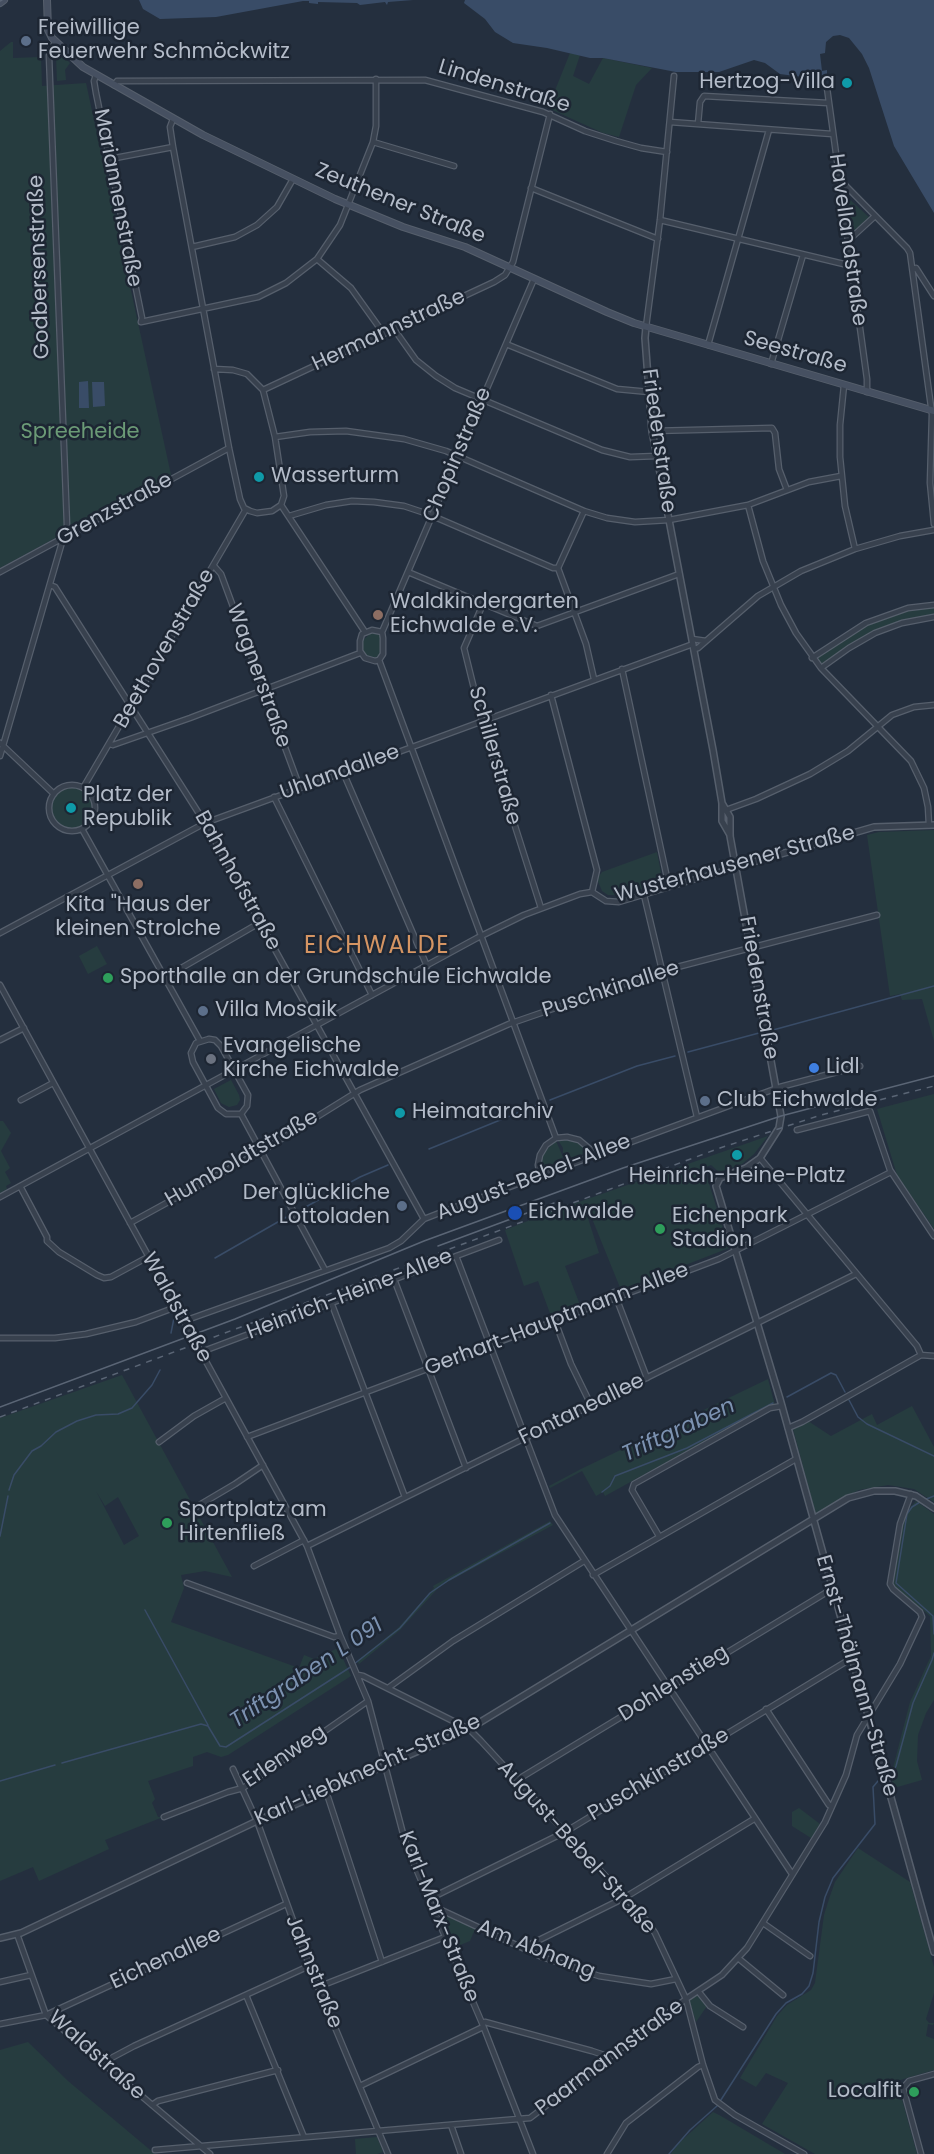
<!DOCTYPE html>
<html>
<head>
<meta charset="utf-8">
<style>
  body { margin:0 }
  canvas { display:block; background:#242f3e }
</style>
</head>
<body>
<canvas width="934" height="2154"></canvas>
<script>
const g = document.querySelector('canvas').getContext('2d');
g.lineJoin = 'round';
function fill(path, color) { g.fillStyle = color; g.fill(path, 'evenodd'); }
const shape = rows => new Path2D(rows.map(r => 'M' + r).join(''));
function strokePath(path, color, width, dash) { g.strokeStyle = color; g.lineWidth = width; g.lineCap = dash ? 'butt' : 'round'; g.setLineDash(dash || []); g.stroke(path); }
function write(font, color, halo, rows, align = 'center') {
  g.font = font + ' Poppins,sans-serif'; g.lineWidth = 5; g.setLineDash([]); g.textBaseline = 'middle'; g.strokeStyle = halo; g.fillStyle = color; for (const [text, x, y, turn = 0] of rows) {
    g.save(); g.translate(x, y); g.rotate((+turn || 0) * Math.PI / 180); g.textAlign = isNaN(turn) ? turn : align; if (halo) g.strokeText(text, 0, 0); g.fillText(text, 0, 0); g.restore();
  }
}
fill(shape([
  [11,42,13,42,13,58,41,57,42,86,86,83,171,475,0,568,0,51],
  [59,52,70,63,65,70,66,80,57,81,56,56],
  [570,53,580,55,573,76,589,84,603,58,652,68,636,85,619,137,603,133,548,108],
  [846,196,870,218,852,235],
  [934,607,934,615,893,625,865,636,821,665,815,658,860,627,909,610],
  [371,633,379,633,381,638,381,654,376,659,366,656,361,650,362,641],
  '51 808a21 21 0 1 1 42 0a21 21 0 1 1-42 0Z',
  [934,830,934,1041,922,999,902,1000,900,994,890,996,867,835,879,832],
  [657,852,663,883,620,895,608,895,602,891,597,879,602,872],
  [97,946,107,964,88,974,79,956],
  [231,1080,239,1095,240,1100,237,1105,229,1107,221,1103,214,1089],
  [934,1094,934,1229,897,1175,877,1109],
  [0,1121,3,1121,11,1133,1,1151,10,1168,5,1172,11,1183,6,1186,7,1189,0,1193],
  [768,1136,754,1154,742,1164,719,1172,711,1165,698,1170,707,1177,729,1248,621,1290,589,1211,586,1212,599,1253,565,1266,580,1305,551,1316,538,1281,524,1286,505,1230,553,1211],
  [565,1139,578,1141,589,1152,572,1158,567,1154,563,1154,563,1148,558,1140],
  [556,1141,563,1157,556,1163,540,1170,543,1153],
  [122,1375,232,1577,205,1571,181,1575,184,1588,171,1622,299,1668,304,1655,314,1659,338,1648,351,1676,228,1755,221,1757,207,1752,193,1757,193,1766,148,1781,155,1799,152,1803,158,1817,163,1817,105,1840,109,1849,39,1881,33,1867,0,1881,0,1418],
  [96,1491,105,1506,118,1497,139,1536,124,1545],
  [768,1379,775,1405,770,1405,605,1496,603,1492,596,1496,582,1471,550,1488,549,1486,581,1469],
  [912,1406,934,1447,934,1502,914,1489,888,1485,859,1490,835,1502,816,1515,793,1429,808,1421,831,1436,872,1414,877,1425],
  [916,1501,934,1514,934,1700,926,1713,918,1735,917,1761,922,1780,894,1788,889,1770,893,1768,910,1702,931,1656,930,1616,894,1586,893,1582,902,1521,907,1511],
  [550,1521,553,1525,440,1586,400,1630,359,1664,357,1661,398,1628,434,1588,433,1586],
  [799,1808,820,1824,811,1838,792,1826,792,1812],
  [858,1848,910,1882,934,1967,934,1993,926,2019,929,2023,934,2023,933,2025,928,2024,926,2036,934,2039,934,2070,897,2081,917,2154,815,2154,762,2124,788,2083,766,2073,756,2087,740,2078,777,2016,787,2005,811,1990,815,1983,824,1915,830,1896,835,1882],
  [442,1913,475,1929,470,1941,455,1947],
  [697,1994,707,2006,696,2022,689,2001],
  [28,2042,68,2081,155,2154,0,2154,0,2050],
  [713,2112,721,2116,785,2154,671,2154,679,2143],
  [377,2137,383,2152,377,2154,356,2154,355,2139]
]), '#263c3f');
fill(shape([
  [139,0,413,0,388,2,387,5,385,2,360,5,357,3,318,2,318,4,309,3,309,1,303,1,216,17,160,19,143,9],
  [465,0,934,0,934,213,894,146,869,68,862,54,849,38,840,35,833,36,826,42,825,53,820,54,822,71,827,70,827,78,825,80,780,74,765,63,754,60,719,72,676,72,603,58,590,58,547,48,513,43,495,32,485,19,464,3],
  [88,381,89,408,79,408,79,382],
  [92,382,104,382,105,406,93,407]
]), '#394c67');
strokePath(shape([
  [773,1030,934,986],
  [688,1052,759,1033],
  [550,1100,637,1066,675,1056],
  [429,1149,537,1105],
  [302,1209,360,1177,388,1165],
  [215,1258,290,1215],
  [171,1333,174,1318],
  [787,1397,831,1373,836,1375,845,1392],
  [849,1400,858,1417,867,1424,934,1456],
  [9,1490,14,1475,32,1451,41,1446,56,1432,77,1421,96,1415,118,1414,132,1408,152,1385,160,1370],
  [602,1492,610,1486,615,1476,687,1448,773,1403],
  [924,1500,934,1496],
  [920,1502,912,1507,907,1514,896,1583,933,1616,934,1634],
  [0,1536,8,1496],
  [145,1610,208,1725],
  [62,1763,201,1724,208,1726,220,1746,226,1747,349,1668,400,1628,430,1593,449,1580,550,1523],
  [888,1773,894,1770,896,1766,913,1703,932,1660,934,1653],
  [0,1781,55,1765],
  [669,2154,690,2130,717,2106,776,2014,786,2003,802,1994,809,1986,813,1973,819,1922,825,1897,833,1878,875,1824,873,1787,883,1775]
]), '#394c67', 1.5);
const minor = shape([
  [96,75,94,81,96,93,142,318,141,322,258,297,286,283,317,259,340,225,373,142,376,126,376,79],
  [114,85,117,81,425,80,543,112,585,131,616,141,641,148,667,152],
  [827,88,867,379,867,392],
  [173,119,170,127,173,147,229,448,240,499,244,508,250,511,257,513,272,511,281,505,284,496,275,437,263,390,247,374,233,370,214,369],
  [670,122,832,134],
  [698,124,700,102,704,96,828,103],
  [373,142,454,166],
  [110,159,173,147],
  [841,186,845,185,907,248,910,253,932,414,930,483,934,524],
  [531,188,658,239],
  [660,220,852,266],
  [848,239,851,238,875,216],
  [192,247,235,237,257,225,277,207,293,179],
  [317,259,351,288,384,334],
  [913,269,916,268,934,296],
  [646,327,660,220,674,76],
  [394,329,416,360,436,376,455,388,602,450,630,457,657,456],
  [506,344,617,389,649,392],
  [708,345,769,130],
  [771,364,803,255],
  [844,385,840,425,840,457,845,506,855,549],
  [263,390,494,282,505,275,513,262,550,114],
  [652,431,772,428,775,433,779,469,787,490],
  [275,437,310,432,346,431,404,439,446,451,584,511,607,518,635,522,669,520,748,505,809,482,841,476],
  [281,505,365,632],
  [748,505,763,561,781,605,796,633,821,668,911,761,924,788,928,807,929,825],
  [289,516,326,505,352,501,374,502,404,506,428,514,553,568,558,568],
  [214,566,221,574,300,788],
  [558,568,586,644,594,679],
  [558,568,584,511],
  [0,572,229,448],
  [408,572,537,626,679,574],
  [50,585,55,587,205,823,424,1219],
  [483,604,464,648,483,725,541,908],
  [372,630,382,632,383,638,383,654,379,660,375,661,365,658,360,651,360,641,362,634,372,630],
  [382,632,534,279],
  [692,639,706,641],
  [694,649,698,648,758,596,801,571,855,549,900,536,934,530],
  [812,658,866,623,908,608,934,605],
  [379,660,556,1138],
  [821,668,849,648,875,633,902,623,934,617],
  [622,669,669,887],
  [551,695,597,870,592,892],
  [0,743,54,794],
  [110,744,113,745,190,718,360,653],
  [0,756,67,525,49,56,50,49,55,43],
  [343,772,427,966],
  '49 808a23 23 0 1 1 46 0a23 23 0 1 1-46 0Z',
  [83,788,246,509],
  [274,797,372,995],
  [726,810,756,799,810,774,848,751,892,715,914,707,934,705],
  [82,829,200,1041],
  [592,892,606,901,619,902,736,867],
  [644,895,697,1117],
  [0,933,205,823,693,644],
  [164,978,261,922],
  [0,985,307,1546,340,1635,368,1701,406,1845,482,2023,533,2154],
  [209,1039,215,1040,221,1046,248,1095,247,1106,241,1114,226,1114,218,1108,193,1062,191,1053,196,1043,209,1039],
  [0,1040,24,1028],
  [21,1100,53,1083],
  [241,1114,325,1270],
  [797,1130,870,1111,890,1170,934,1236],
  [760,1158,917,1346,921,1355],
  [540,1176,538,1165,540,1155,546,1145,556,1138,567,1137,579,1140,591,1150,593,1156],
  [20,1186,47,1237,47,1241,59,1252,97,1275,104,1278,111,1277,148,1257],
  [0,1197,477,938,524,915,580,894,592,892],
  [130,1223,265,1149,360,1090,509,1024,662,971,877,915],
  [456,1256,555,1515,792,1874],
  [394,1279,466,1468],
  [614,1292,647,1378],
  [331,1302,405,1497],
  [184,1321,389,1248,401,1241,424,1219,442,1212,780,1087,860,1066],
  [555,1321,571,1364,591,1405],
  [0,1338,55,1338,86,1334,136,1322,176,1307],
  [201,1352,499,1240],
  [788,1428,802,1422,921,1355,934,1356],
  [247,1437,719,1259,891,1172],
  [159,1442,194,1416,226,1398],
  [196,1507,235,1484,263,1465],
  [659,1536,632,1490,634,1484,770,1408,782,1406],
  [307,1546,856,1274],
  [254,1566,304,1540],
  [593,1575,796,1459],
  [187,1583,334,1637,340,1636],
  [358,1675,363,1676,469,1729,481,1741,647,1921,655,1933,686,1999,703,2065,715,2100,735,2115,804,2154],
  [388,1688,453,1641,584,1561],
  [766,1709,829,1805,832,1806],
  [233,1769,257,1821,311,1970,388,2154],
  [517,1780,832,1589],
  [326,1791,382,1962],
  [164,1817,228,1792,243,1788,368,1701],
  [429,1899,565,1832,852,1658],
  [434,1909,437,1908,542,1957,599,1976,651,1984,676,1979],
  [763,1923,810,1956],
  [17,1934,46,2015,210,2154],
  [523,1948,624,1898,754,1819],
  [738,1958,783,1995],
  [0,1982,31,1975],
  [318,1987,445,1937],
  [698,1991,710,2006,743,2027],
  [246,1995,304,2137],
  [482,2023,485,2022,592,2051,607,2056,609,2058],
  [0,2024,46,2015,286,1904],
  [102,2063,134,2046,309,1966],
  [360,2086,483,2027],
  [152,2105,158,2101,278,2070],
  [451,2125,461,2154],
  [155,2150,530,2118,686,1999,722,1975,747,1948,825,1822,846,1775,857,1735,900,1664,922,1617,920,1612,893,1589,890,1584,900,1524,911,1494],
  [607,2154,626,2123,698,2067,703,2065],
  [921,2154,903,2088,909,2081,934,2074]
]);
const tertiary = shape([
  [646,327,645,338,652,431,713,750,722,803,722,821,730,835],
  [722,803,730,817,730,836,781,1116,779,1128,760,1158,746,1168,720,1178,716,1186,780,1399,934,1952],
  [736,867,874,827,934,825],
  [0,1938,21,1933,257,1821,469,1729,848,1498,874,1491,895,1491,916,1496,934,1508]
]);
const secondary = shape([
  [47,0,48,30,52,38,83,67,203,135,335,199,403,227,465,247,607,312,634,323,934,411],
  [0,3,4,0]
]);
strokePath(minor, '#565f6c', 7);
strokePath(tertiary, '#565f6c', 8);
strokePath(secondary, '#565f6c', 8);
strokePath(minor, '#38414e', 4.5);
strokePath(tertiary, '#38414e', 5);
strokePath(secondary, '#465061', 6);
strokePath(shape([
  [0,1,2,0],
  [438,1246,554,1203],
  [0,1407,235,1319,424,1241,623,1168,781,1116,934,1076]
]), '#5a6575', 1.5);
strokePath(shape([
  [0,1417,720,1148,821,1115,934,1086]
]), '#5a6575', 1.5, [6, 6]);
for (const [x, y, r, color] of [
  [26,41,6,"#5c6f8a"],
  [847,83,6,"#0f9aa8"],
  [259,477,6,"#0f9aa8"],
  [378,615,6,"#8d6e63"],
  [71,808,6,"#0f9aa8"],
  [138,884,6,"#8d6e63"],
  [108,978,6,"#2e9e5b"],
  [203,1011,6,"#5c6f8a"],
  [211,1059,6,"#6b7280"],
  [814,1068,6,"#3f7fe0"],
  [705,1101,6,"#5c6f8a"],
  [400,1113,6,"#0f9aa8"],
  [737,1155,6,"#0f9aa8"],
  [402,1206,6,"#5c6f8a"],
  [515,1213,8,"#1a4fb4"],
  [660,1229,6,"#2e9e5b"],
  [167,1523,6,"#2e9e5b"],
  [914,2092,6,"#2e9e5b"]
]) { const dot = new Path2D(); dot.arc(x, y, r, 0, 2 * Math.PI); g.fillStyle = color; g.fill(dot); strokePath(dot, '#1d2633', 2); }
write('21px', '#b4bcc9', '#1d2633', [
  ["Freiwillige",38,29],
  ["Feuerwehr Schmöckwitz",38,53],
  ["Hertzog-Villa",835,83,"right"],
  ["Wasserturm",271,477],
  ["Waldkindergarten",390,603],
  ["Eichwalde e.V.",390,627],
  ["Platz der",83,796],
  ["Republik",83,820],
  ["Kita \"Haus der",138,906,"center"],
  ["kleinen Strolche",138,930,"center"],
  ["Sporthalle an der Grundschule Eichwalde",120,978],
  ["Villa Mosaik",215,1011],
  ["Evangelische",223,1047],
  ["Kirche Eichwalde",223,1071],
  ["Lidl",826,1068],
  ["Club Eichwalde",717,1101],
  ["Heimatarchiv",412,1113],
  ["Heinrich-Heine-Platz",737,1177,"center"],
  ["Der glückliche",390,1194,"right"],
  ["Lottoladen",390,1218,"right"],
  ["Eichwalde",528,1213],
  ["Eichenpark",672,1217],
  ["Stadion",672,1241],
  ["Sportplatz am",179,1511],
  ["Hirtenfließ",179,1535],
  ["Localfit",902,2092,"right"]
], 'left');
write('21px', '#b4bcc9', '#1d2633', [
  ["Lindenstraße",504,87,17],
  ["Mariannenstraße",117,198,79],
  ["Zeuthener Straße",400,204,22],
  ["Havellandstraße",847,240,82],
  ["Godbersenstraße",40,267,-92],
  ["Hermannstraße",389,331,-25],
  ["Seestraße",795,353,16],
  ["Friedenstraße",658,441,82],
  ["Chopinstraße",458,455,-67],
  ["Grenzstraße",115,510,-29],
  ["Beethovenstraße",165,649,-60],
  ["Wagnerstraße",258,676,70],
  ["Schillerstraße",494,756,74],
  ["Uhlandallee",340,773,-20],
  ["Wusterhausener Straße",735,865,-15],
  ["Bahnhofstraße",237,881,61],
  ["Friedenstraße",758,988,80],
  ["Puschkinallee",611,990,-18],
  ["Humboldtstraße",242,1159,-30],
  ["August-Bebel-Allee",534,1178,-21],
  ["Heinrich-Heine-Allee",350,1295,-21],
  ["Waldstraße",176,1308,61],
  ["Gerhart-Hauptmann-Allee",557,1320,-21],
  ["Fontaneallee",582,1410,-26],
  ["Ernst-Thälmann-Straße",856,1676,74],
  ["Dohlenstieg",674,1684,-32],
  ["Erlenweg",285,1757,-34],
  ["Karl-Liebknecht-Straße",368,1771,-24],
  ["Puschkinstraße",659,1775,-31],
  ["August-Bebel-Straße",576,1848,48],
  ["Karl-Marx-Straße",438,1917,68],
  ["Am Abhang",536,1950,22],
  ["Eichenallee",166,1959,-25],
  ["Jahnstraße",313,1972,68],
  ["Waldstraße",96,2056,42],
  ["Paarmannstraße",610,2058,-37]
]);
write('21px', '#6b9a76', '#1d2633', [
  ["Spreeheide",80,433]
]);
write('italic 22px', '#7c92b1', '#1d2633', [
  ["Triftgraben",679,1431,-25],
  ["Triftgraben L 091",307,1674,-34]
]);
g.letterSpacing = '1.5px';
write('24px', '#d59563', '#1d2633', [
  ["EICHWALDE",377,947]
]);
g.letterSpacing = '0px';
</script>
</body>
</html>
